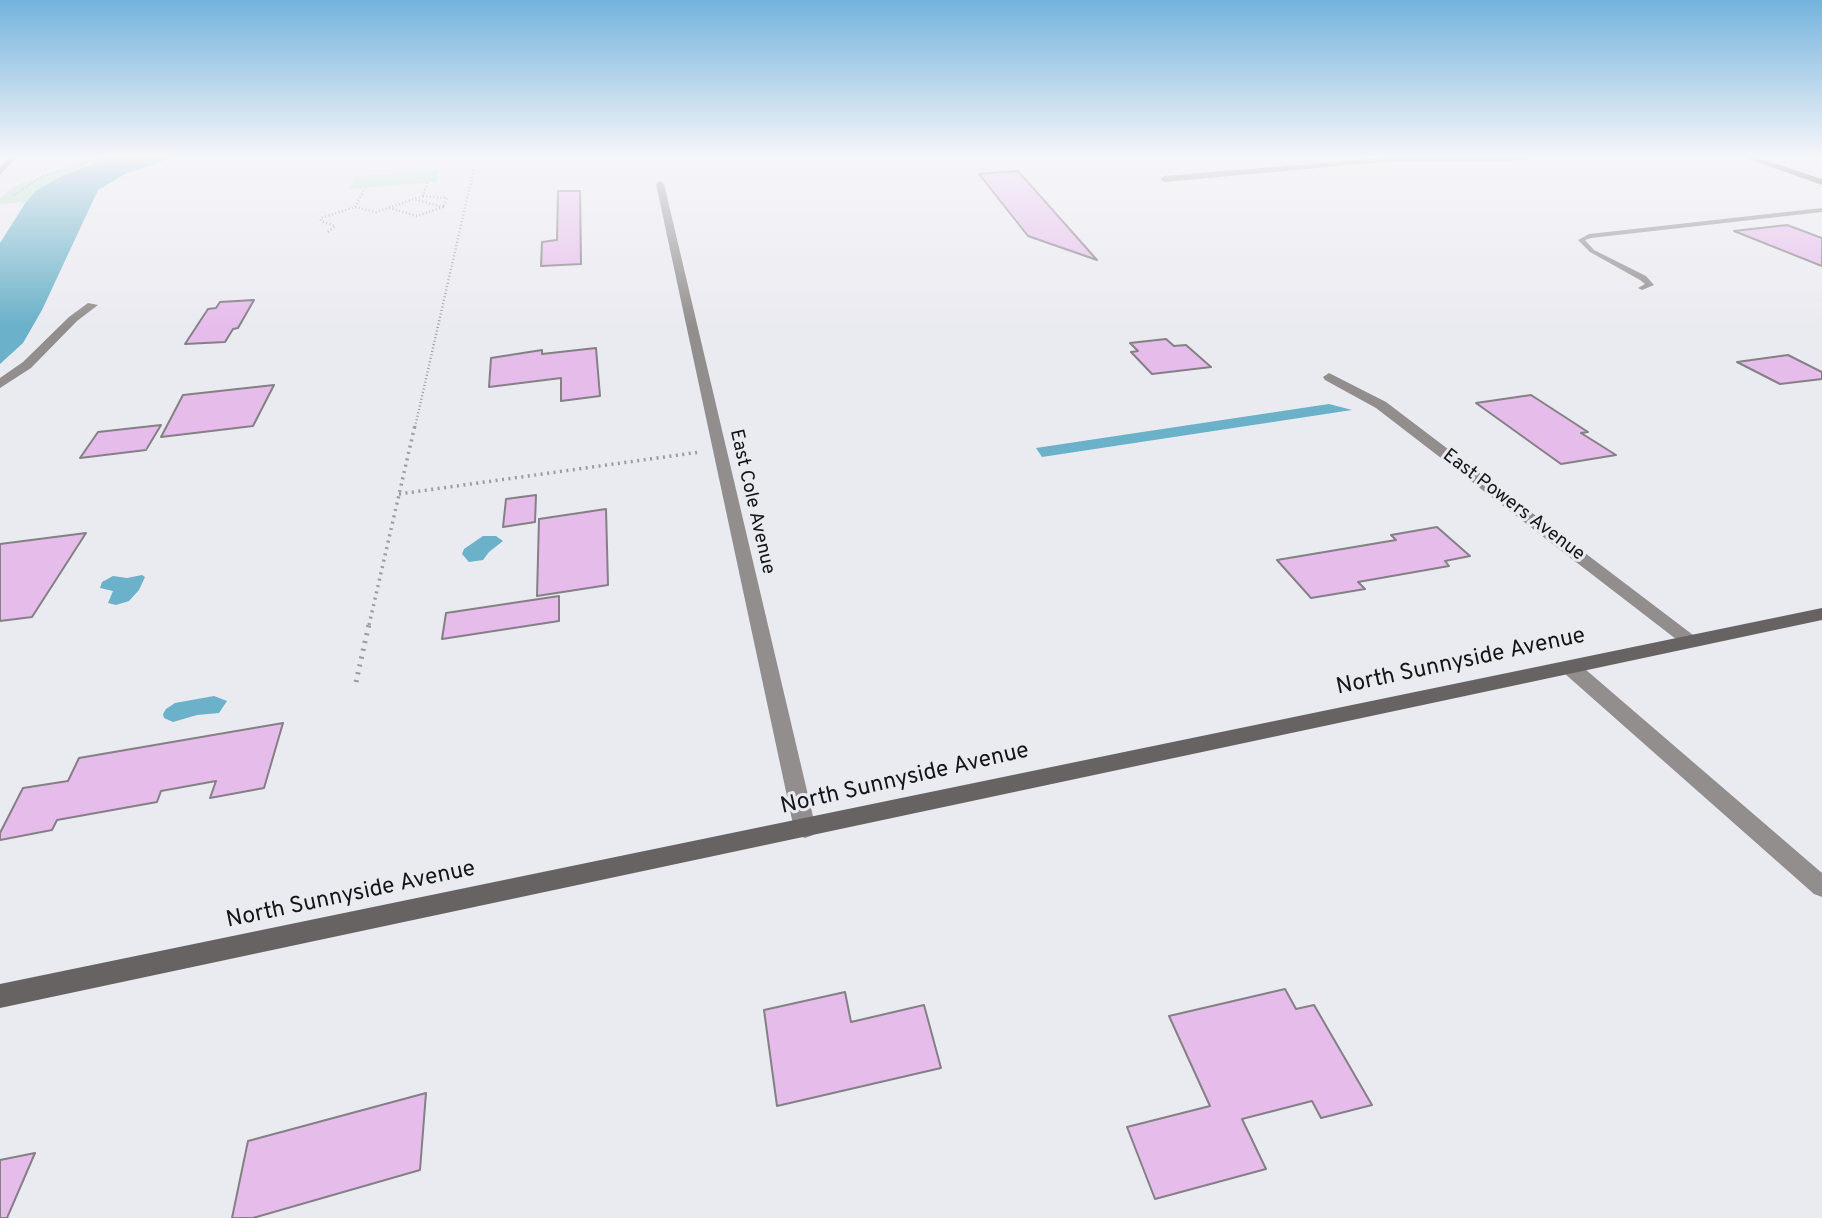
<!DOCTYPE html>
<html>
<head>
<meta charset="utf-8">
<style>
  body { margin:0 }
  canvas { display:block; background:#eaeaf1 }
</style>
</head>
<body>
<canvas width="1822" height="1218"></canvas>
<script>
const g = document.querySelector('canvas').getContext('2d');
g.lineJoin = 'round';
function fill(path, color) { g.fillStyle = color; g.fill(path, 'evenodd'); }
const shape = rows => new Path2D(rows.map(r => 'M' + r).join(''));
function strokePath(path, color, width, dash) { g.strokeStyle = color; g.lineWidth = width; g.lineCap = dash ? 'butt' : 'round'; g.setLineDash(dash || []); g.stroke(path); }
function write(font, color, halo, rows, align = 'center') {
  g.font = font + ' Overpass,sans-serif'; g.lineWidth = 6; g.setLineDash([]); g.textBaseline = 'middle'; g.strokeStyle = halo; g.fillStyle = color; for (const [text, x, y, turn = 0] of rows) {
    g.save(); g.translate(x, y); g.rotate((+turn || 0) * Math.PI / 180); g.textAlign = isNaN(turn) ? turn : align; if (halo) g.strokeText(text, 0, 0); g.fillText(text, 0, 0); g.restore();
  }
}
fill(shape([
  [101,156,115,156,62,176,37,190,26,202,0,204,0,198,13,187,84,159],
  [439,170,436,182,349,189,355,177]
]), '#b7e2cb');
fill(shape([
  [115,156,179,156,127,173,98,190,42,310,23,343,0,364,0,243,26,202,37,190,62,176],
  [1329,404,1352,410,1042,457,1036,448],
  [483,536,496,536,503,541,489,552,483,560,469,562,462,554,464,549],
  [142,575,145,577,139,590,129,601,116,605,108,603,113,591,100,588,102,582,113,576,127,578],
  [214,696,227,701,219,713,197,715,173,722,164,718,163,714,166,709,175,703]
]), '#6ab1c9');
const building = shape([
  [1018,171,1097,260,1028,236,979,174,1018,171],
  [558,191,580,191,581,264,541,266,542,242,557,240,558,191],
  [1787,225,1822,238,1822,266,1734,231,1787,225],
  [254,300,238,328,233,329,225,342,185,344,208,309,216,308,220,302,254,300],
  [1166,339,1174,346,1186,345,1211,367,1152,374,1131,352,1138,351,1130,343,1166,339],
  [596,348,600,396,561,401,561,378,489,387,491,358,542,350,542,354,596,348],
  [1788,355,1822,372,1822,379,1780,384,1737,362,1788,355],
  [274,385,253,426,161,437,183,395,274,385],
  [1531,395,1588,432,1581,433,1616,455,1561,464,1476,403,1531,395],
  [161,425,146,450,80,458,98,432,161,425],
  [536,495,535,522,503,527,506,499,536,495],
  [606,509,608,585,537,596,539,519,606,509],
  [1437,527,1470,556,1445,561,1449,566,1358,582,1365,589,1311,598,1277,560,1396,540,1391,535,1437,527],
  [86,533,32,617,0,621,0,544,86,533],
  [559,596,559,621,442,639,446,613,559,596],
  [283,723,264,788,210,798,216,781,161,791,157,802,57,820,52,830,0,840,0,833,23,788,68,781,79,758,283,723],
  [1285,989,1296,1009,1314,1005,1372,1105,1321,1118,1312,1101,1242,1119,1266,1169,1155,1199,1127,1127,1210,1106,1169,1016,1285,989],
  [845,992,851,1022,924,1005,941,1068,777,1106,764,1010,845,992],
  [426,1093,420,1170,253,1218,232,1218,248,1141,426,1093],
  [35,1153,7,1218,0,1218,0,1160,35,1153]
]);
fill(building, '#e6bceb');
strokePath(building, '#848085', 2);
strokePath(shape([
  [14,195,39,178,108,156],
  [423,196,447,198,443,207],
  [355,207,365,188],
  [389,208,417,216,443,207,414,199],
  [328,232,335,226,321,221,321,218,355,207,376,212,423,196,427,183],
  [415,427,474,168]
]), '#9b9ba1', 2.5, [1, 2.5]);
strokePath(shape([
  [399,494,700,452],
  [369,625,415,425]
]), '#9b9ba1', 3.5, [2, 4.5]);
strokePath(shape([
  [356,682,369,624]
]), '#9b9ba1', 5, [2, 6]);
fill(shape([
  [1822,208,1822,212,1591,238,1585,240,1594,250,1646,276,1654,285,1642,290,1638,288,1645,284,1640,280,1590,252,1578,240,1589,234,1822,208]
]), '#928e8e');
fill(shape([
  [10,156,18,156,0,175,0,167,10,156],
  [1554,156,1513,161,1394,161,1164,182,1160,179,1164,176,1394,157,1554,156],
  [660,181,664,184,816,829,813,835,805,838,797,835,794,829,656,184,660,181],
  [88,303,98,305,77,321,31,368,0,388,0,378,23,362,69,317,88,303],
  [1329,373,1386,402,1697,638,1700,642,1697,646,1685,646,1376,408,1325,380,1323,377,1329,373],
  [1571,662,1578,663,1822,873,1822,897,1814,894,1564,673,1562,668,1564,663,1571,662]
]), '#928e8e');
fill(shape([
  [1740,156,1752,156,1822,179,1822,185,1740,156],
  [1822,608,1822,620,0,1008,0,984,1822,608]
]), '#686363');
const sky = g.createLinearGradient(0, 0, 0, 326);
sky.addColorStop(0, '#75b3dc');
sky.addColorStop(0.48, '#f6f6f9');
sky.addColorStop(1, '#f6f6f900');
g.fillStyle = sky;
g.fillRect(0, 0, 1822, 326);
write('19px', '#151517', '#eaeaf1', [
  ["East Cole Avenue",751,502,77],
  ["East Powers Avenue",1513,506,37]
]);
write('23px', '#151517', '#eaeaf1', [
  ["North Sunnyside Avenue",1461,663,-12],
  ["North Sunnyside Avenue",905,780,-13],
  ["North Sunnyside Avenue",351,896,-12]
]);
</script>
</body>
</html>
